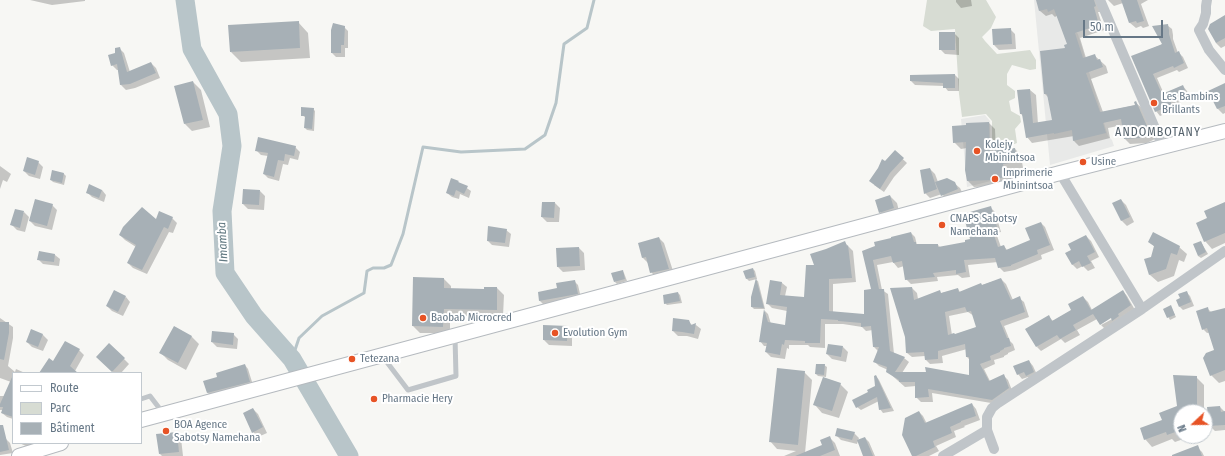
<!DOCTYPE html>
<html>
<head>
<meta charset="utf-8">
<style>
  body { margin:0 }
  #map { position:relative; width:1225px; height:456px; overflow:hidden; background:#f7f7f4; font-family:"Fira Sans Condensed",sans-serif }
  canvas { display:block }
  .legend { position:absolute; left:12px; top:372px; width:130px; height:72px; box-sizing:border-box; background:#fff; border:1px solid #c2c9cf; margin:0; padding:5px 7px; list-style:none; font-size:12px; color:#667786 }
  .legend li { display:flex; align-items:center; gap:8px; height:20px }
  .legend b { width:20px; border:1px solid #c2c9cf }
  .north { position:absolute; left:1173px; top:404px; width:40px; height:40px; box-sizing:border-box; background:#fff; border:1px solid #c2c9cf; border-radius:50%; rotate:248deg; font-size:11px; font-weight:700; line-height:16px; text-align:center; color:#667786 }
  .north::after { content:''; display:block; margin:auto; width:14px; height:18px; background:#e75325; clip-path:polygon(50% 0,100% 100%,50% 72%,0 100%) }
  .scale { position:absolute; left:1083px; top:20px; width:80px; height:18px; box-sizing:border-box; border:2px solid #667786; border-top:0; padding-left:5px; font-size:12px; line-height:14px; white-space:nowrap; color:#667786; -webkit-text-stroke:3px #fff; paint-order:stroke }
</style>
</head>
<body>
<div id="map">
<canvas width="1225" height="456"></canvas>
<ul class="legend">
<li><b style="height:5px;background:#fff"></b>Route</li>
<li><b style="height:11px;background:#d7dcd3"></b>Parc</li>
<li><b style="height:11px;background:#a7b0b6"></b>Bâtiment</li>
</ul>
<div class="north">N</div>
<div class="scale">50 m</div>
</div>
<script>
const g = document.querySelector('canvas').getContext('2d');
g.lineJoin = 'round';
function fill(path, color) { g.fillStyle = color; g.fill(path, 'evenodd'); }
const shape = rows => new Path2D(rows.map(r => 'M' + r).join(''));
function strokePath(path, color, width, dash) { g.strokeStyle = color; g.lineWidth = width; g.lineCap = dash ? 'butt' : 'round'; g.setLineDash(dash || []); g.stroke(path); }
function write(font, color, halo, rows, align = 'center') {
  g.font = font + ' "Fira Sans Condensed",sans-serif'; g.lineWidth = 4; g.setLineDash([]); g.textBaseline = 'middle'; g.strokeStyle = halo; g.fillStyle = color; for (const [text, x, y, turn = 0] of rows) {
    g.save(); g.translate(x, y); g.rotate((+turn || 0) * Math.PI / 180); g.textAlign = isNaN(turn) ? turn : align; if (halo) g.strokeText(text, 0, 0); g.fillText(text, 0, 0); g.restore();
  }
}
fill(shape([
  [1034,0,1064,0,1076,32,1078,34,1108,136,1112,140,1114,146,1050,165],
  [985,115,990,121,991,181,967,187,961,119]
]), '#e8e9e8');
fill(shape([
  [927,0,986,0,996,17,991,28,982,37,985,41,997,54,1030,50,1036,60,1036,69,1030,70,1012,65,1007,74,1007,85,1015,91,1015,98,1009,101,1011,111,1020,116,1021,122,1015,129,1017,143,1001,149,994,144,992,141,992,121,986,114,962,117,959,94,955,29,931,31,923,26]
]), '#d7dcd3');
fill(shape([
  [30,0,85,0,85,1,52,5],
  [956,0,971,0,972,6,961,8,956,2],
  [1041,0,1102,0,1100,12,1098,12,1104,30,1080,38,1086,58,1094,55,1106,66,1108,73,1091,79,1103,112,1136,105,1136,103,1142,108,1155,139,1147,143,1130,144,1125,139,1123,125,1108,128,1110,138,1079,146,1074,141,1074,136,1032,143,1027,137,1023,116,1021,114,1018,91,1030,90,1036,95,1038,124,1053,121,1049,98,1045,94,1068,44,1058,15,1055,17,1052,14,1046,16,1040,11,1038,2],
  [1108,0,1148,0,1141,4,1149,26,1143,28,1141,26,1136,28,1130,23,1123,3,1114,6],
  [1225,17,1225,46,1221,48,1216,43],
  [298,22,308,33,310,58,241,62,231,52],
  [1167,25,1172,29,1173,35,1173,39,1178,53,1179,53,1183,57,1188,68,1179,72,1177,70,1157,78,1164,94,1183,86,1187,91,1190,98,1174,105,1176,109,1160,116,1156,111,1132,57,1163,44],
  [344,27,348,31,348,48,345,48,345,57,336,57,332,53],
  [1010,29,1015,34,1016,49,999,50,994,45],
  [954,33,959,38,959,55,945,54,940,49],
  [119,48,124,53,130,72,151,63,156,68,160,78,135,88,126,90,121,85,119,70,117,70,112,65],
  [955,75,959,79,959,91,948,91,944,86,915,85,911,81],
  [193,82,201,90,210,127,192,131,185,124],
  [1225,84,1225,113,1223,114,1218,109,1210,92],
  [313,109,315,111,314,131,307,130,305,128,306,118,302,115],
  [989,123,995,129,996,152,1015,149,1021,155,1023,168,1008,170,1011,183,998,186,974,187,968,181,967,148,961,149,954,142],
  [295,147,300,152,298,160,290,158,288,165,283,164,279,181,268,178,264,174,268,156,261,155,256,150],
  [895,152,907,163,894,177,884,192,874,185],
  [38,162,43,167,40,179,29,176,24,171],
  [0,166,11,174,7,182,3,180,0,189],
  [930,169,935,174,938,182,954,183,960,188,963,194,947,200,942,194,930,198,925,193],
  [53,171,64,174,66,176,64,185,53,182,51,180],
  [458,182,471,191,469,198,460,194,459,199,452,197,447,193],
  [102,190,106,195,104,202,92,197,87,192],
  [260,191,265,196,264,210,248,209,243,204],
  [890,196,897,203,900,215,887,219,880,212],
  [1121,200,1126,205,1134,222,1127,226,1122,221],
  [555,203,560,208,559,222,547,222,542,217],
  [1225,204,1225,243,1212,249,1205,241,1208,219],
  [52,205,57,210,52,230,35,226,30,221],
  [990,207,995,212,1001,232,996,233,1001,247,1004,246,1007,250,1031,241,1041,223,1045,227,1054,250,1041,255,1042,259,1015,270,1004,272,999,267,998,262,968,265,970,277,962,278,958,275,937,277,938,281,911,284,906,279,904,266,898,268,893,262,877,265,882,290,888,294,894,354,904,358,909,362,902,373,970,377,970,360,967,357,967,349,942,356,943,363,930,364,926,360,925,356,912,357,907,353,912,288,917,293,918,299,958,289,960,292,1001,279,1006,284,1013,300,1019,298,1024,302,1029,317,1004,326,1010,341,1013,344,1015,350,1008,353,1008,354,1004,356,1004,357,994,360,995,364,984,369,990,381,1004,376,1008,380,1013,393,997,404,932,393,933,402,921,402,916,397,916,386,905,387,888,372,888,370,879,366,875,362,878,351,874,347,873,330,866,331,862,327,843,324,825,324,825,348,810,347,808,345,789,345,789,349,787,348,785,359,771,357,766,352,767,346,764,346,760,341,765,311,768,314,771,324,786,326,787,311,772,308,767,303,771,281,782,283,787,287,785,296,805,298,815,266,845,243,853,251,856,282,833,284,833,312,865,315,872,290,863,252,911,233,915,237,917,245,938,245,941,248,966,243,972,240],
  [968,312,974,316,977,328,955,335,952,335,949,316],
  [24,212,29,217,25,232,17,230,12,225],
  [172,218,177,223,173,233,169,232,147,274,133,268,128,263,136,247,125,240,120,235,156,221],
  [506,230,511,234,509,247,492,245,488,241],
  [1086,236,1091,241,1099,257,1091,261,1095,268,1088,271,1083,266,1077,269,1072,264,1072,250],
  [659,238,664,243,674,274,656,277,651,272,648,263,643,258,639,244],
  [1149,242,1179,247,1187,254,1184,262,1179,260,1174,276,1158,282,1150,275,1145,260,1152,258,1155,247],
  [1201,242,1208,254,1201,258,1198,256],
  [579,248,584,253,585,270,563,272,558,267],
  [55,255,60,259,59,266,43,264,38,259],
  [753,269,755,271,757,279,749,281,747,279,745,271],
  [622,271,624,273,627,281,617,284,615,282],
  [444,279,451,286,451,289,485,291,497,288,504,295,503,316,450,316,450,333,420,333,413,326],
  [756,280,758,281,765,309,754,309,752,307],
  [574,281,578,285,581,298,544,305,540,301,539,293,558,289],
  [1123,291,1127,296,1135,310,1105,329,1101,325,1116,317,1097,319,1077,330,1080,335,1065,343,1061,339,1041,351,1037,347,1049,317,1053,321,1072,310,1083,297,1088,302,1092,310],
  [1186,292,1190,296,1194,306,1183,310,1180,307,1181,299],
  [678,293,680,295,682,303,667,305,665,303],
  [126,297,130,302,123,316,112,311,107,306],
  [1171,307,1176,317,1170,320,1164,309],
  [1207,308,1211,312,1225,314,1225,330,1207,333,1203,329],
  [0,318,13,327,13,338,8,366,15,372,16,369,25,373,13,373,13,419,7,417,2,413,3,410,0,410,0,396,4,396,11,382,0,378],
  [688,321,693,326,696,325,701,329,698,339,687,336,678,336,673,331],
  [175,327,192,337,199,344,186,370,168,360,161,353],
  [567,327,572,332,572,346,549,345,544,340],
  [31,330,43,335,48,340,43,351,32,347,27,342],
  [233,334,238,339,237,349,217,347,212,342],
  [109,344,129,364,121,373,114,373,97,357],
  [843,347,848,352,846,362,832,359,827,354],
  [1225,349,1225,381,1219,383,1211,375],
  [79,350,84,355,75,371,76,373,46,373,53,363],
  [1029,361,1033,366,1038,377,1032,381,1028,377,1022,379,1018,374],
  [245,365,248,369,253,385,211,397,208,393,204,382,218,378],
  [824,365,827,367,826,377,818,376,816,374],
  [804,372,812,380,805,453,823,446,830,438,835,443,840,456,784,456,796,451,777,449,770,441],
  [876,376,879,380,894,411,883,413,880,409,879,401,861,410,857,407,876,387],
  [1196,377,1204,385,1204,412,1181,412,1181,436,1192,436,1175,442,1172,439,1152,447,1145,439,1163,421,1178,407],
  [840,384,848,392,839,418,822,413,815,405],
  [972,404,976,409,980,420,964,426,965,427,954,431,956,437,936,446,939,451,929,456,914,456,919,412,923,416,927,424],
  [1220,407,1225,412,1225,430,1215,431,1210,426,1208,408],
  [253,409,258,414,267,433,258,437,253,432],
  [176,433,181,438,183,456,162,456,160,454],
  [854,433,859,438,857,444,841,440,836,435],
  [865,438,869,442,875,456,865,456],
  [6,439,10,443,13,453,0,455,0,440],
  [19,443,32,443,31,448],
  [1197,447,1202,452,1204,456,1173,456]
]), '#0003');
strokePath(shape([
  [292,359,299,338,322,316,364,293,367,271,373,268,384,268,391,265,403,234,423,147,461,152,525,149,545,135,556,103,564,44,587,28,594,0]
]), '#b8c5c9', 3);
strokePath(shape([
  [185,0,192,49,228,114,232,146,222,211,225,273,254,316,292,359,349,456]
]), '#b8c5c9', 19);
fill(shape([
  [1036,0,1094,0,1096,6,1094,7,1099,25,1075,33,1083,58,1095,54,1097,60,1100,59,1103,67,1086,73,1100,112,1135,105,1134,102,1136,101,1150,133,1141,138,1124,139,1121,119,1103,123,1106,133,1073,141,1072,130,1054,134,1054,133,1026,138,1022,114,1020,114,1017,90,1030,89,1033,123,1052,120,1047,94,1044,94,1040,51,1065,48,1064,45,1067,44,1054,9,1048,12,1047,9,1039,11],
  [1121,0,1137,0,1144,21,1137,23,1136,21,1129,23],
  [1225,15,1225,38,1216,43,1208,29,1210,24],
  [299,21,300,48,230,52,228,25],
  [333,23,345,26,344,45,341,45,341,53,331,53,331,30],
  [1168,24,1169,30,1169,34,1175,53,1179,51,1184,63,1174,68,1173,66,1153,74,1162,94,1183,85,1186,93,1170,100,1172,105,1155,112,1131,56,1160,45,1162,44,1152,26],
  [1011,28,1012,44,993,45,992,29],
  [939,32,955,32,955,50,939,50],
  [120,47,127,72,151,62,156,73,130,84,120,85,117,64,111,66,108,55,115,53,115,48],
  [955,74,955,88,943,88,943,83,910,81,910,75],
  [193,81,203,120,184,124,174,86],
  [1225,83,1225,106,1217,109,1208,91],
  [301,107,314,108,312,129,304,128,305,116,301,116],
  [989,122,990,151,1015,148,1017,162,1003,164,1006,177,992,180,967,181,965,170,966,142,953,143,952,126,966,125,966,123],
  [258,137,296,146,294,156,285,154,284,161,278,160,274,177,263,174,268,153,255,151],
  [895,150,904,158,890,173,880,189,869,181,878,168,882,159,885,161],
  [27,157,39,161,35,175,23,171],
  [930,168,937,189,924,194,920,170],
  [52,170,64,173,62,183,50,180],
  [451,178,459,181,458,182,468,186,464,194,456,190,454,196,446,193],
  [947,178,955,182,958,189,941,196,935,182],
  [89,184,102,190,99,198,86,193],
  [243,189,260,190,259,205,242,204],
  [890,195,894,208,879,213,875,200],
  [35,199,53,204,47,226,29,221],
  [1121,199,1130,217,1121,221,1112,203],
  [542,202,555,202,554,218,541,217],
  [1225,202,1225,233,1204,242,1196,223,1207,218,1204,211],
  [991,206,997,227,992,229,998,247,1004,245,1006,250,1030,240,1025,228,1041,222,1050,245,1037,250,1038,254,1011,265,1011,266,998,268,995,258,964,260,966,272,956,274,956,270,933,273,935,277,905,280,902,261,893,263,891,256,873,260,879,289,884,289,890,351,905,357,895,372,926,372,925,367,969,375,969,357,966,357,965,344,938,351,938,359,925,360,924,352,906,353,905,337,890,288,912,287,914,300,940,290,941,293,958,288,959,292,981,283,982,285,1001,278,1011,300,1020,296,1025,312,1000,321,1007,338,1009,338,1011,346,1004,348,1004,349,1000,351,1000,352,990,356,991,360,980,364,989,381,1004,374,1009,388,992,400,928,389,929,397,915,398,915,382,899,382,899,380,886,372,887,367,873,362,879,347,873,347,871,326,861,327,861,323,838,321,838,320,821,319,820,343,805,343,805,341,785,340,784,345,782,344,780,355,765,352,767,343,759,342,764,309,768,322,785,325,787,307,766,304,770,280,782,282,780,295,804,297,806,265,814,265,810,254,826,249,845,241,847,246,848,245,852,278,829,279,829,311,864,314,864,290,871,289,862,251,875,246,874,242,891,238,891,237,911,232,914,242,916,242,916,244,938,244,938,247,965,242,965,240,970,239,963,214],
  [965,307,967,312,971,311,976,327,955,334,954,333,948,335,945,312],
  [142,207,156,219,159,211,173,217,168,229,164,227,142,270,127,263,136,245,119,235,123,227],
  [15,209,24,211,20,228,10,225],
  [488,226,507,229,505,243,487,241],
  [1153,232,1180,246,1177,255,1171,253,1166,269,1149,275,1144,259,1151,257,1154,246,1148,242],
  [1086,235,1095,252,1087,256,1091,263,1082,267,1079,261,1072,265,1065,253,1071,250,1068,244],
  [659,237,669,269,650,273,646,257,642,258,638,243],
  [1201,241,1206,252,1198,256,1193,244],
  [579,247,580,266,557,267,556,248],
  [39,251,55,254,54,262,37,260],
  [753,268,755,277,746,279,743,271],
  [623,270,625,279,614,282,611,273],
  [413,277,444,278,444,288,484,289,484,287,497,287,497,310,444,309,443,327,412,326],
  [756,278,764,308,751,307,751,297],
  [575,280,578,294,539,301,538,292,557,288,556,283],
  [114,290,126,296,118,312,106,306],
  [1123,290,1131,305,1118,314,1119,316,1112,321,1111,318,1100,325,1093,314,1073,325,1076,330,1060,339,1057,335,1036,347,1025,329,1049,315,1052,321,1071,310,1068,304,1083,296,1091,310],
  [1187,291,1191,302,1179,307,1176,300,1180,298,1178,294],
  [678,292,680,301,664,304,663,295],
  [1171,305,1175,315,1167,318,1163,309],
  [1208,307,1209,312,1225,308,1225,370,1210,376,1203,358,1206,353,1214,350,1207,328,1202,330,1196,311],
  [673,318,689,320,691,325,696,323,694,334,682,332,672,331],
  [0,322,9,322,9,333,4,360,0,359],
  [543,325,568,326,567,341,543,340],
  [174,326,192,336,178,363,159,353],
  [31,329,43,334,38,347,26,342],
  [212,331,234,333,233,345,211,342],
  [65,341,80,349,70,366,78,373,39,373,49,358,53,361],
  [109,343,125,358,112,372,96,357],
  [828,344,843,346,841,357,826,354],
  [1029,360,1034,372,1026,376,1024,372,1017,375,1013,366],
  [245,364,250,382,207,393,203,381,217,377,216,373],
  [816,364,825,364,824,375,815,374],
  [777,368,805,371,798,445,769,442],
  [876,375,891,408,879,410,877,397,856,408,852,400,868,392,867,390,875,386,874,376],
  [1173,375,1197,376,1197,406,1187,407,1188,412,1181,412,1181,430,1167,435,1166,432,1144,440,1140,428,1162,420,1159,413,1177,406],
  [12,377,13,377,13,417,1,413,3,407,0,407,0,404],
  [823,377,841,383,832,411,813,405],
  [972,403,976,416,961,421,961,422,950,427,952,433,933,441,935,447,916,456,912,456,902,435,905,418,919,411,925,423],
  [1220,406,1221,412,1225,411,1225,425,1209,426,1207,407],
  [253,408,263,427,252,433,243,413],
  [0,425,3,425,9,450,0,452],
  [837,428,855,432,852,440,835,436],
  [177,432,179,452,159,454,156,434],
  [830,436,835,450,820,456,795,456,822,445,820,440],
  [865,437,873,456,863,456,857,440],
  [1198,445,1202,456,1172,456,1172,455]
]), '#a7b0b6');
const secondary = shape([
  [141,420,1060,173,1225,131],
  [19,456,61,443]
]);
strokePath(secondary, '#b5babf', 16);
strokePath(shape([
  [383,357,408,390,456,376,455,337],
  [141,399,150,396,163,413]
]), '#c0c5c9', 5);
strokePath(shape([
  [1100,0,1163,147],
  [1207,0,1206,6,1206,13,1203,24,1199,30,1209,50,1225,70],
  [1060,173,1142,309],
  [994,449,987,430,987,417,992,408,998,403,1142,309,1225,251],
  [943,456,987,430]
]), '#c0c5c9', 10);
strokePath(secondary, '#fff', 14);
for (const [x, y, r, color] of [
  [1154,103,4,"#e75325"],
  [977,151,4,"#e75325"],
  [1083,162,4,"#e75325"],
  [995,179,4,"#e75325"],
  [942,225,4,"#e75325"],
  [423,318,4,"#e75325"],
  [555,333,4,"#e75325"],
  [352,359,4,"#e75325"],
  [374,399,4,"#e75325"],
  [166,431,4,"#e75325"]
]) { const dot = new Path2D(); dot.arc(x, y, r, 0, 2 * Math.PI); g.fillStyle = color; g.fill(dot); strokePath(dot, '#fff', 1.5); }
write('11px', '#667786', '#fff', [
  ["Les Bambins",1162,97],
  ["Brillants",1162,110],
  ["Kolejy",985,145],
  ["Mbinintsoa",985,158],
  ["Usine",1091,162],
  ["Imprimerie",1003,173],
  ["Mbinintsoa",1003,186],
  ["CNAPS Sabotsy",950,219],
  ["Namehana",950,232],
  ["Baobab Microcred",431,318],
  ["Evolution Gym",563,333],
  ["Tetezana",360,359],
  ["Pharmacie Hery",382,399],
  ["BOA Agence",174,425],
  ["Sabotsy Namehana",174,438]
], 'left');
g.letterSpacing = '1px';
write('12px', '#54616b', '#fff', [
  ["ANDOMBOTANY",1158,133]
]);
g.letterSpacing = '0px';
write('italic 12px', '#627982', '#fff', [
  ["Imamba",223,242,-93]
]);
</script>
</body>
</html>
